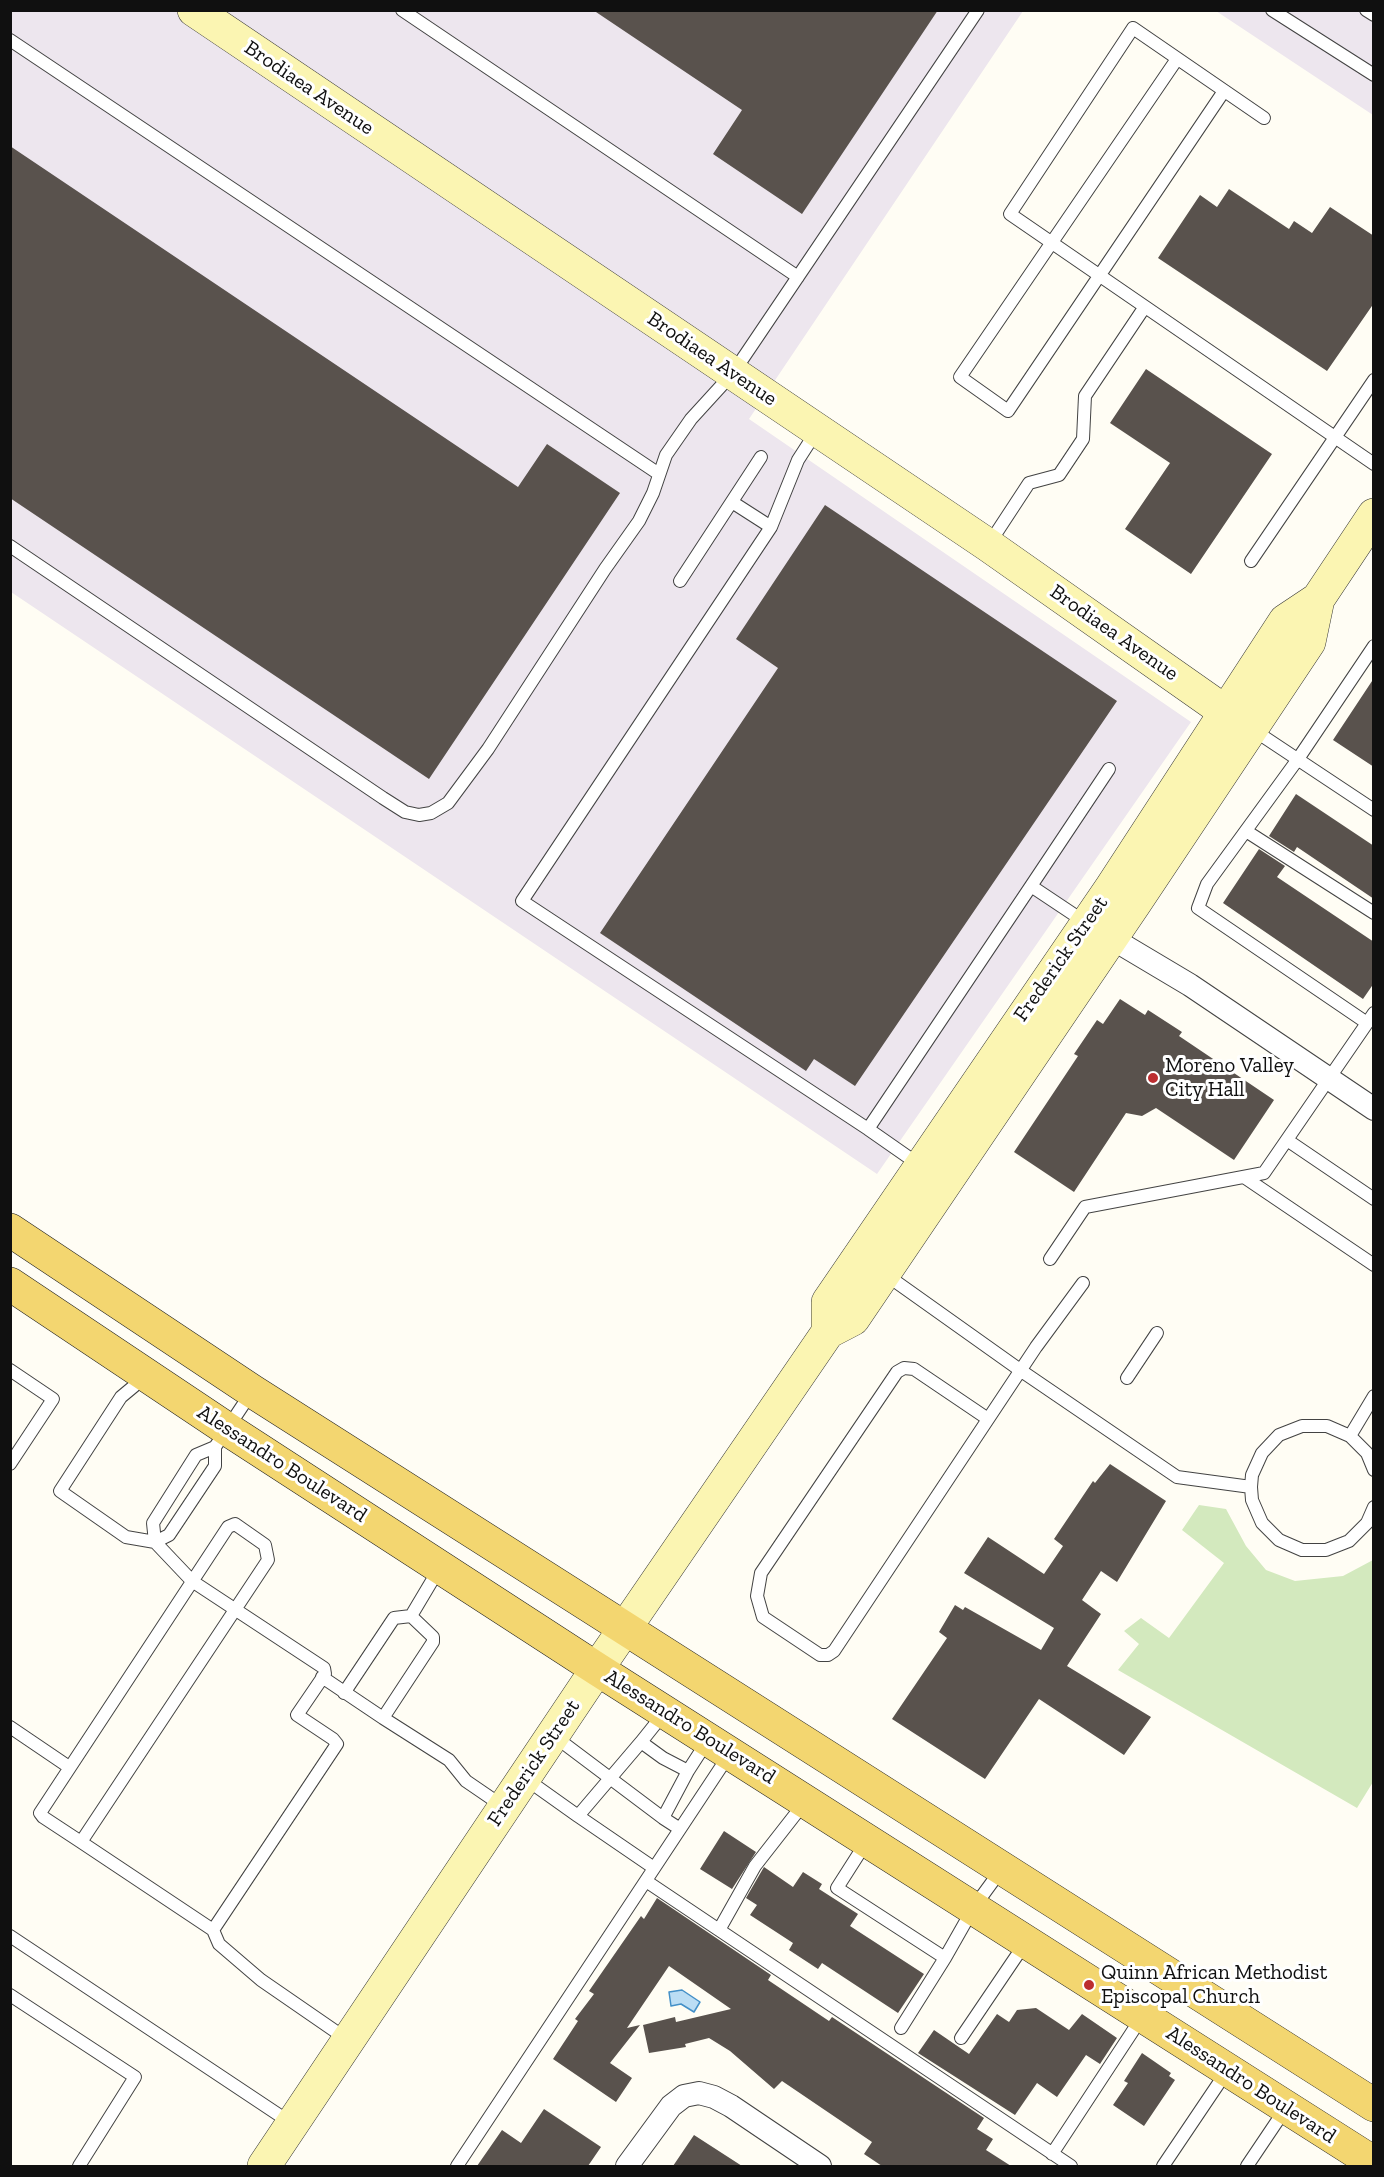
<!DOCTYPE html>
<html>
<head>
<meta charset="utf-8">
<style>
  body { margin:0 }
  #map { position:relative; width:1384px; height:2177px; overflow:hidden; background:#fffdf4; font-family:"Zilla Slab",serif }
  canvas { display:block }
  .frame { position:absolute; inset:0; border:12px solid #101010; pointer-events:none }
</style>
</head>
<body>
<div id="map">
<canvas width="1384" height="2177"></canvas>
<div class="frame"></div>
</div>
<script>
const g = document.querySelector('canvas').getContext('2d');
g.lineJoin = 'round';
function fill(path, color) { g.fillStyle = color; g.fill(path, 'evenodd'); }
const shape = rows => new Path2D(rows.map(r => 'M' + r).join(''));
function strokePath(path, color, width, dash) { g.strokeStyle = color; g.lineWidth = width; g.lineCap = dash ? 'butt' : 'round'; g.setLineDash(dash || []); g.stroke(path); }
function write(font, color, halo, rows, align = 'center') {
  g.font = font + ' "Zilla Slab",serif'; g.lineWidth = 6; g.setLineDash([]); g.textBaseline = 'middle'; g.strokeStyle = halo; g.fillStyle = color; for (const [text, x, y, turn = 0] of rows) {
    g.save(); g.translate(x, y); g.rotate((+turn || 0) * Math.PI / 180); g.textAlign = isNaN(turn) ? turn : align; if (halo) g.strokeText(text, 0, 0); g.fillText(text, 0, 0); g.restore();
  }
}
fill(shape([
  [10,11,1023,11,749,419,1191,722,877,1174,11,592],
  [1216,11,1373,11,1373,115]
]), '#ede6ee');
fill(shape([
  [1199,1505,1226,1509,1246,1546,1266,1570,1295,1581,1343,1576,1373,1560,1373,1782,1357,1808,1118,1670,1139,1644,1124,1631,1141,1618,1169,1638,1224,1563,1182,1530]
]), '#d3e9be');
const water = shape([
  [682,1990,700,2002,694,2012,681,2004,671,2006,669,1992,682,1990]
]);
fill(water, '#bbddf4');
strokePath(water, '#4490c8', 1.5);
fill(shape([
  [593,10,938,10,802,214,713,154,742,110],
  [10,146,518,487,547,444,620,493,429,779,10,498],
  [1229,189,1289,229,1294,221,1312,233,1330,207,1374,236,1374,303,1327,371,1158,258,1200,195,1217,207],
  [1146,369,1272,454,1191,574,1125,529,1170,463,1110,423],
  [825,505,1117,701,855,1086,814,1059,806,1071,600,933,778,668,736,639],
  [1374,678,1374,767,1333,740],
  [1296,794,1374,846,1374,899,1297,847,1294,852,1269,836],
  [1259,849,1285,866,1277,877,1374,942,1374,983,1363,999,1223,903],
  [1120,999,1145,1015,1148,1010,1182,1032,1179,1036,1274,1100,1234,1160,1156,1108,1142,1116,1126,1113,1074,1192,1014,1152,1078,1056,1074,1054,1097,1020,1103,1024],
  [1110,1464,1166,1501,1117,1582,1101,1571,1082,1600,1101,1614,1067,1666,1151,1717,1124,1755,1039,1699,985,1779,892,1719,947,1638,939,1632,955,1605,963,1610,965,1607,1041,1650,1054,1628,964,1573,988,1537,1044,1574,1063,1546,1054,1539,1093,1481,1095,1483],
  [724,1831,756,1852,732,1889,700,1869],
  [764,1867,793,1887,803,1872,822,1884,819,1889,858,1914,850,1926,924,1974,898,2013,822,1963,818,1969,789,1950,793,1943,750,1915,757,1905,746,1898],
  [657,1898,771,1975,768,1980,829,2021,832,2017,984,2118,977,2129,993,2139,986,2150,1011,2166,882,2166,864,2154,872,2142,782,2081,774,2089,730,2051,709,2038,685,2044,686,2047,649,2053,643,2025,675,2017,676,2022,731,2009,669,1966,627,2028,640,2025,610,2063,632,2078,616,2102,553,2059,578,2021,575,2019,594,1994,589,1991,641,1916,644,1919],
  [1036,2008,1069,2030,1082,2014,1117,2038,1100,2064,1086,2055,1057,2097,1037,2083,1015,2115,918,2053,934,2030,969,2054,997,2014,1009,2022,1017,2010],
  [1142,2053,1171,2073,1169,2076,1175,2080,1144,2126,1113,2105,1128,2083,1124,2081],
  [544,2109,601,2147,588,2166,477,2166,502,2130,521,2143],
  [694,2135,742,2166,673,2166]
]), '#59524d');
const lane = shape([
  [402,10,798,277],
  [1272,10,1374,75],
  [1366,10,1374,15],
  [10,40,659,474],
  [1177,59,960,377,1008,411,1224,91],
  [1264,118,1133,28,1010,214,1374,464],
  [816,432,798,460,771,527,522,901,868,1129,1031,886,1085,922],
  [732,502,771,527],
  [989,544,1029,483,1059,475,1083,439,1085,396,1144,308],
  [10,546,383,798,405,812,419,815,431,813,448,803,488,749,605,569,639,521,653,493,666,455,691,419,733,373,978,10],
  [1251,561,1374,380],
  [680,581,761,457],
  [1252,729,1374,810],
  [1246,831,1374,913],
  [1031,886,1109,769],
  [1367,1023,1198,908,1207,884,1298,759,1374,646],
  [868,1129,921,1166],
  [1287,1140,1374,1199],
  [1244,1177,1374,1265],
  [1050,1259,1085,1207,1264,1173,1374,1013],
  [885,1274,1020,1370,1177,1477,1251,1487],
  [10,1370,53,1399,10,1464],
  [145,1377,121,1397,60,1491,126,1537,155,1542,192,1581,324,1668,325,1674,297,1715,333,1739,337,1744,213,1930],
  [1127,1378,1157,1333],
  [988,1419,914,1369,904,1368,897,1372,761,1573,757,1596,763,1617,820,1655,828,1655,834,1651,1036,1347,1083,1283],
  [1350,1436,1374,1396],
  [1374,1470,1367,1453,1350,1436,1327,1426,1302,1426,1279,1435,1262,1453,1252,1475,1251,1487,1252,1500,1262,1523,1279,1540,1302,1550,1326,1550,1349,1541,1367,1523,1374,1507],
  [155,1542,153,1523,196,1455,215,1447,251,1393],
  [155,1542,169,1535,215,1466,215,1447],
  [439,1569,411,1616,433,1637,433,1642,383,1718,449,1760,466,1781,504,1807],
  [322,1677,383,1718],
  [344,1693,394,1618,411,1616],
  [665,1712,641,1742,663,1758,688,1771,708,1740],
  [10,1727,69,1767],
  [554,1736,663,1818],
  [526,1779,578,1816,641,1742],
  [578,1816,654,1868],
  [680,1829,663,1818,688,1771],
  [867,1841,837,1888,945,1958],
  [81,1842,268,1560,265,1545,235,1524,228,1527,40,1813,43,1817,81,1842,213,1930,219,1944,261,1980,348,2040],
  [646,1881,1071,2166],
  [719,1930,755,1866,805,1802],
  [10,1936,291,2123],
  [10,1995,135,2077,79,2166],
  [901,2028,945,1958,974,1907,1001,1870],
  [961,2038,1026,1942],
  [1052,2154,1142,2017],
  [457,2166,729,1755],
  [1163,2166,1227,2071],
  [1247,2166,1286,2108]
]);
const street = shape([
  [1101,932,1190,985,1374,1109],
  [627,2166,671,2106,684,2096,699,2093,714,2097,731,2106,820,2166]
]);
const secondary = shape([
  [194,10,988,545,1227,713],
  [828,1332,828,1302,1111,888,1285,621,1318,599],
  [264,2166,597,1669,828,1332,853,1319,1135,903,1309,642,1318,599,1374,515]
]);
const primary = shape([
  [10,1230,252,1391,1374,2105],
  [10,1284,227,1429,597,1669,1374,2163]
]);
strokePath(lane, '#434343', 14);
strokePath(street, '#434343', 24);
strokePath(secondary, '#323232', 34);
strokePath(primary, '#212121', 34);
strokePath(lane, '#fff', 12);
strokePath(street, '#fff', 22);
strokePath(secondary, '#fbf5b2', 33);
strokePath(primary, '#f3d670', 33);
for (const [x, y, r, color] of [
  [1153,1078,6,"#bc2d30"],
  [1089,1985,6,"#bc2d30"]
]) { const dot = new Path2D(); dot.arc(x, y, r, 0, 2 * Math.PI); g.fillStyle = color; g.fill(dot); strokePath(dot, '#fff', 2); }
write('21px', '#101010', '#fff', [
  ["Brodiaea Avenue",309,88,34],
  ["Brodiaea Avenue",712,359,34],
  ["Brodiaea Avenue",1114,633,35],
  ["Frederick Street",1061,959,-55],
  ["Alessandro Boulevard",282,1464,33],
  ["Alessandro Boulevard",690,1727,32],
  ["Frederick Street",534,1763,-56],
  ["Alessandro Boulevard",1251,2085,33]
]);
write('21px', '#101010', '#fff', [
  ["Moreno Valley",1165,1066],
  ["City Hall",1165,1090],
  ["Quinn African Methodist",1101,1973],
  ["Episcopal Church",1101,1997]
], 'left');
</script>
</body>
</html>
